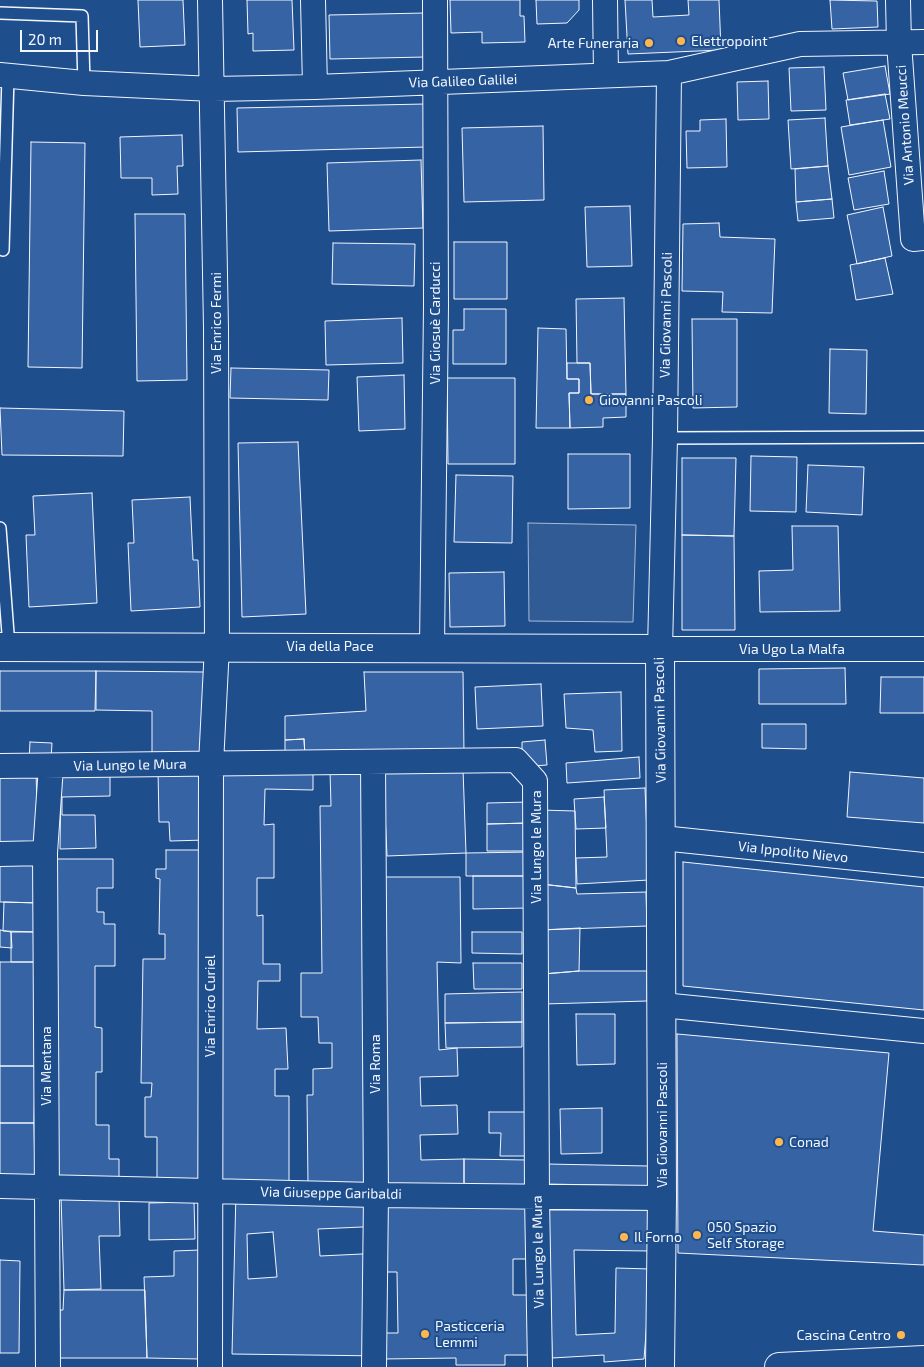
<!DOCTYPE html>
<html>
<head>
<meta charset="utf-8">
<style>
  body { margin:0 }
  #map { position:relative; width:924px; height:1367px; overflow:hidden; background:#1f4e8c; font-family:"Exo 2",sans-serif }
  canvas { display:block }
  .scale { position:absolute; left:20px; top:30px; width:78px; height:22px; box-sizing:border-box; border:2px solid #f2f6ff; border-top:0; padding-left:6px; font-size:15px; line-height:18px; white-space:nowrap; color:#f2f6ff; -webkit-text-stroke:4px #1f4e8c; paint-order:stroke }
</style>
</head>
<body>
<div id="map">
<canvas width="924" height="1367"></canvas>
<div class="scale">20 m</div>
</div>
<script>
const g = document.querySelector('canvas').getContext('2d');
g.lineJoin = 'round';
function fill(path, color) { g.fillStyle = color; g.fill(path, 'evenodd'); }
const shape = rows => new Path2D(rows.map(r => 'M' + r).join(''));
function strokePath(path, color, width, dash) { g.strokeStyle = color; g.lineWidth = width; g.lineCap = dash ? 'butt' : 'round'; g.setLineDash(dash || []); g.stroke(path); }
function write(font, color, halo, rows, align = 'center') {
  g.font = font + ' "Exo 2",sans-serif'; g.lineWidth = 4; g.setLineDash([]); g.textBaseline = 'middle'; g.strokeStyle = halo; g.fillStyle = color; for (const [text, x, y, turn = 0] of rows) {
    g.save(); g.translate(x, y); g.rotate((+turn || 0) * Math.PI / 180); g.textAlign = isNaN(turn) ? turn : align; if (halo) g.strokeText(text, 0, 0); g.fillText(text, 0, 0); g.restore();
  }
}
const green = shape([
  [528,523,636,525,633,622,529,621,528,523]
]);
fill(green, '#305b95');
strokePath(green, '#a8bbd7', 1);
const building = shape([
  [138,0,183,0,185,45,140,47,138,0],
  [247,0,292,0,294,50,253,51,253,33,248,34,247,0],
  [450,0,520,0,520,16,524,16,525,42,482,43,482,32,451,33,450,0],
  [536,0,579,0,579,10,567,23,537,24,536,0],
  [625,0,652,0,653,17,689,15,688,0,719,0,721,50,628,54,625,0],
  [830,0,877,1,878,27,832,29,830,0],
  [425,13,426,57,330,59,329,15,425,13],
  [885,66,890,94,848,100,843,73,885,66],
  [824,67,826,110,791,111,789,68,824,67],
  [768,81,769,119,738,120,737,82,768,81],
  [885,94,890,119,850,125,846,100,885,94],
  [425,104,426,147,238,152,237,108,425,104],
  [825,118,828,166,791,169,788,120,825,118],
  [726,119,727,167,687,168,686,131,700,131,700,120,726,119],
  [883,120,891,167,849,175,841,127,883,120],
  [543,126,544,200,464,202,462,128,543,126],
  [182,135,183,166,177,166,178,194,152,195,152,178,121,178,120,137,182,135],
  [31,142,85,143,82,368,28,367,31,142],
  [421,160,423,228,329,231,327,163,421,160],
  [828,166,832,199,796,202,795,169,828,166],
  [884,171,889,204,854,210,848,178,884,171],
  [832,199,834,218,798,221,796,202,832,199],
  [630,206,632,266,587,267,585,207,630,206],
  [883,207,892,256,857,264,847,215,883,207],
  [135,214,185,214,187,380,137,381,135,214],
  [719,223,720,237,775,239,772,313,722,312,723,292,682,291,683,224,719,223],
  [454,242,507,242,507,299,454,299,454,242],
  [333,243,415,244,414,286,332,284,333,243],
  [885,258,893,294,856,300,850,265,885,258],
  [624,298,626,394,591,394,590,363,577,363,576,299,624,298],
  [464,309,506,309,506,364,453,364,453,330,464,330,464,309],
  [402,318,403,363,326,365,325,321,402,318],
  [692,319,737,319,737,407,693,408,692,319],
  [538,328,566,329,567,379,579,379,579,393,569,393,570,428,536,428,538,328],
  [830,349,867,350,866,414,829,413,830,349],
  [567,363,590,363,591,394,626,394,626,417,603,418,603,427,570,428,569,393,579,393,579,379,567,379,567,363],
  [231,368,329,370,328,400,230,398,231,368],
  [404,375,405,429,359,431,357,377,404,375],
  [447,378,515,378,515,464,448,464,447,378],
  [0,408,124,411,123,456,2,455,0,408],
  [298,442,306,614,242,617,238,443,298,442],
  [568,454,630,454,630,508,568,509,568,454],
  [751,456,797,457,796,512,750,511,751,456],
  [682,458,736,458,734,536,682,535,682,458],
  [808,465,864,467,862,515,806,512,808,465],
  [456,475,513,476,512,543,454,542,456,475],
  [92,493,97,603,29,607,26,535,35,535,33,496,92,493],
  [190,497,193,560,198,560,200,607,131,611,128,543,134,543,132,500,190,497],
  [792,526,838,526,840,611,760,612,759,571,793,570,792,526],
  [682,535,734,536,735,630,682,630,682,535],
  [504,572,505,626,450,627,449,573,504,572],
  [845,668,846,704,759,704,759,669,845,668],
  [0,671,96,671,95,711,0,711,0,671],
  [96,671,204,672,204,757,152,757,152,711,96,710,96,671],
  [364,672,463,672,464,754,305,756,304,739,285,740,285,716,366,711,364,672],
  [881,677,924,677,924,713,880,713,881,677],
  [541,684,543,726,477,729,475,687,541,684],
  [621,692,622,751,595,752,593,730,566,728,564,694,621,692],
  [762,724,806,724,806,749,762,748,762,724],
  [304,739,305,756,285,757,285,740,304,739],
  [545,740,547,765,533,766,522,753,522,742,545,740],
  [30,742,52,743,51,760,29,760,30,742],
  [639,757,640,778,567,783,566,763,639,757],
  [205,769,206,840,170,841,169,822,159,822,158,770,205,769],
  [463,769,466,853,387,856,383,772,463,769],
  [0,771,36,771,38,845,0,845,0,771],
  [216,771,313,771,313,790,265,789,264,825,274,824,274,878,257,878,257,916,263,915,263,964,280,964,280,981,258,981,257,1029,286,1028,288,1069,275,1069,275,1096,289,1096,289,1183,215,1183,216,771],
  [330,771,364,771,369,1185,308,1185,307,1095,313,1095,313,1069,332,1068,332,1043,319,1043,318,1017,301,1017,301,973,322,973,320,806,331,806,330,771],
  [850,772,924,778,924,823,847,817,850,772],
  [110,773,110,796,62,797,62,815,95,815,96,848,60,849,61,774,110,773],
  [645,788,649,880,577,884,576,858,607,857,604,790,645,788],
  [604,797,606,828,576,829,574,799,604,797],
  [530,802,530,823,487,824,487,803,530,802],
  [540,810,575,811,576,888,541,884,540,810],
  [530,823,531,851,487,851,487,824,530,823],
  [166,850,206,850,204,1182,157,1181,157,1137,145,1137,145,1097,151,1097,152,1083,141,1083,143,959,165,959,165,934,159,934,160,879,156,878,156,869,166,869,166,850],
  [531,852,531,876,466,876,466,853,531,852],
  [0,859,41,860,40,903,0,902,0,859],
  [54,859,113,859,113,888,97,888,97,912,104,912,104,924,115,924,115,966,95,966,95,1027,102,1028,102,1072,96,1072,96,1125,109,1125,109,1159,119,1159,119,1181,54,1180,54,859],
  [683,862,924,887,924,1010,683,986,683,862],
  [473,876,532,876,528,908,473,909,473,876],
  [385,877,460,877,461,963,437,962,439,1050,457,1048,458,1076,420,1077,421,1106,457,1105,458,1134,420,1135,421,1160,464,1159,464,1190,387,1190,385,877],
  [541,884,576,888,577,894,646,892,647,926,541,930,541,884],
  [4,902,40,903,39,932,3,931,4,902],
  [580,928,579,971,543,974,541,930,580,928],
  [0,930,11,932,12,948,0,947,0,930],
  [11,932,41,932,41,962,11,962,11,932],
  [472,932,522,932,522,954,472,953,472,932],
  [0,962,39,962,35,1066,0,1066,0,962],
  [473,963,522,963,522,989,474,989,473,963],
  [579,971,647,971,647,1001,544,1004,543,974,579,971],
  [522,992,522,1022,445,1023,445,994,522,992],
  [576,1014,615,1014,615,1064,577,1065,576,1014],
  [522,1022,522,1047,446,1048,445,1023,522,1022],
  [677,1034,889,1053,873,1231,924,1235,924,1265,678,1253,677,1034],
  [0,1066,35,1066,34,1123,0,1123,0,1066],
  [602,1108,602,1153,561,1154,560,1109,602,1108],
  [489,1112,526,1112,526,1156,500,1156,501,1133,489,1133,489,1112],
  [0,1123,34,1123,35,1176,0,1176,0,1123],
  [464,1159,528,1160,528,1191,464,1190,464,1159],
  [546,1164,649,1166,649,1186,547,1184,546,1164],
  [236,1192,385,1195,384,1226,318,1229,320,1256,383,1253,383,1356,232,1354,236,1192],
  [273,1232,277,1277,248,1279,247,1234,273,1232],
  [61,1197,119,1198,120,1236,99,1236,101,1289,64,1290,61,1197],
  [194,1202,195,1239,149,1240,149,1203,194,1202],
  [528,1204,528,1259,513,1259,513,1295,530,1295,530,1355,505,1355,505,1365,456,1365,456,1358,382,1359,382,1333,398,1333,397,1272,383,1272,382,1205,528,1204],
  [549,1210,649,1210,650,1251,574,1250,576,1335,615,1333,616,1268,651,1269,644,1359,604,1362,604,1355,552,1358,549,1210],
  [200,1250,201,1359,147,1358,144,1277,174,1276,174,1251,200,1250],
  [0,1260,20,1261,19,1353,0,1353,0,1260],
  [64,1290,145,1290,147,1358,60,1358,60,1310,63,1310,64,1290]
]);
fill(building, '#3563a3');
strokePath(building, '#f2f6ff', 1);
const service = shape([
  [0,13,82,16,84,83],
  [3,250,8,76],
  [665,438,924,437],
  [0,528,9,647]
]);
const minor = shape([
  [210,0,216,328,217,646,211,764,210,1367],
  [313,0,315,87],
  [605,0,606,75],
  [898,0,899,43,913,239,924,238],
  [669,73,665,438,660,649,924,649],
  [0,75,84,83,213,89,315,87,669,73,800,44,924,42],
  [432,646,436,306,435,0],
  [373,762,376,1195,374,1367],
  [0,766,516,760,535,781,537,1197,540,1367],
  [662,838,924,865],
  [0,854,45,853],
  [662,1005,924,1031],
  [0,1186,376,1195,662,1198],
  [48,1367,45,853,51,766]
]);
const secondary = shape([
  [0,647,660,649,662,1198,660,1367],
  [779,1367,924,1360]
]);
strokePath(service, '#f2f6ff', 14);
strokePath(minor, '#f2f6ff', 26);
strokePath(secondary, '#f2f6ff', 30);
strokePath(service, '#1f4e8c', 11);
strokePath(minor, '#1f4e8c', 24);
strokePath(secondary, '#1f4e8c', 28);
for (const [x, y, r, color] of [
  [681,41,5,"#ffb74d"],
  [649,43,5,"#ffb74d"],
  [589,400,5,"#ffb74d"],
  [779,1142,5,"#ffb74d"],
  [697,1235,5,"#ffb74d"],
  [624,1237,5,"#ffb74d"],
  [425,1334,5,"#ffb74d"],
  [901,1335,5,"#ffb74d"]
]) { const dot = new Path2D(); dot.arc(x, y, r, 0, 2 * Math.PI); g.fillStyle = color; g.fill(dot); strokePath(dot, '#1f4e8c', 2); }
write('14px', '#f2f6ff', '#1f4e8c', [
  ["Elettropoint",691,41],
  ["Arte Funeraria",639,43,"right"],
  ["Giovanni Pascoli",599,400],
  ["Conad",789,1142],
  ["050 Spazio",707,1227],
  ["Self Storage",707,1243],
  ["Il Forno",634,1237],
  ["Pasticceria",435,1326],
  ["Lemmi",435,1342],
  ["Cascina Centro",891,1335,"right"]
], 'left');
write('14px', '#f2f6ff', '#1f4e8c', [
  ["Via Galileo Galilei",463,81,-2],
  ["Via Antonio Meucci",905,125,-94],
  ["Via Giovanni Pascoli",666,315,-89],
  ["Via Enrico Fermi",216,323,-90],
  ["Via Giosuè Carducci",435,323,-90],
  ["Via della Pace",330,646],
  ["Via Ugo La Malfa",792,649],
  ["Via Giovanni Pascoli",660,720,-91],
  ["Via Lungo le Mura",130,765,-1],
  ["Via Lungo le Mura",536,847,-90],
  ["Via Ippolito Nievo",793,852,6],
  ["Via Enrico Curiel",210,1006,-90],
  ["Via Roma",375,1064,-90],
  ["Via Mentana",46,1066,-90],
  ["Via Giovanni Pascoli",662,1125,-90],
  ["Via Giuseppe Garibaldi",331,1193,1],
  ["Via Lungo le Mura",538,1252,-91]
]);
</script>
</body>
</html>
